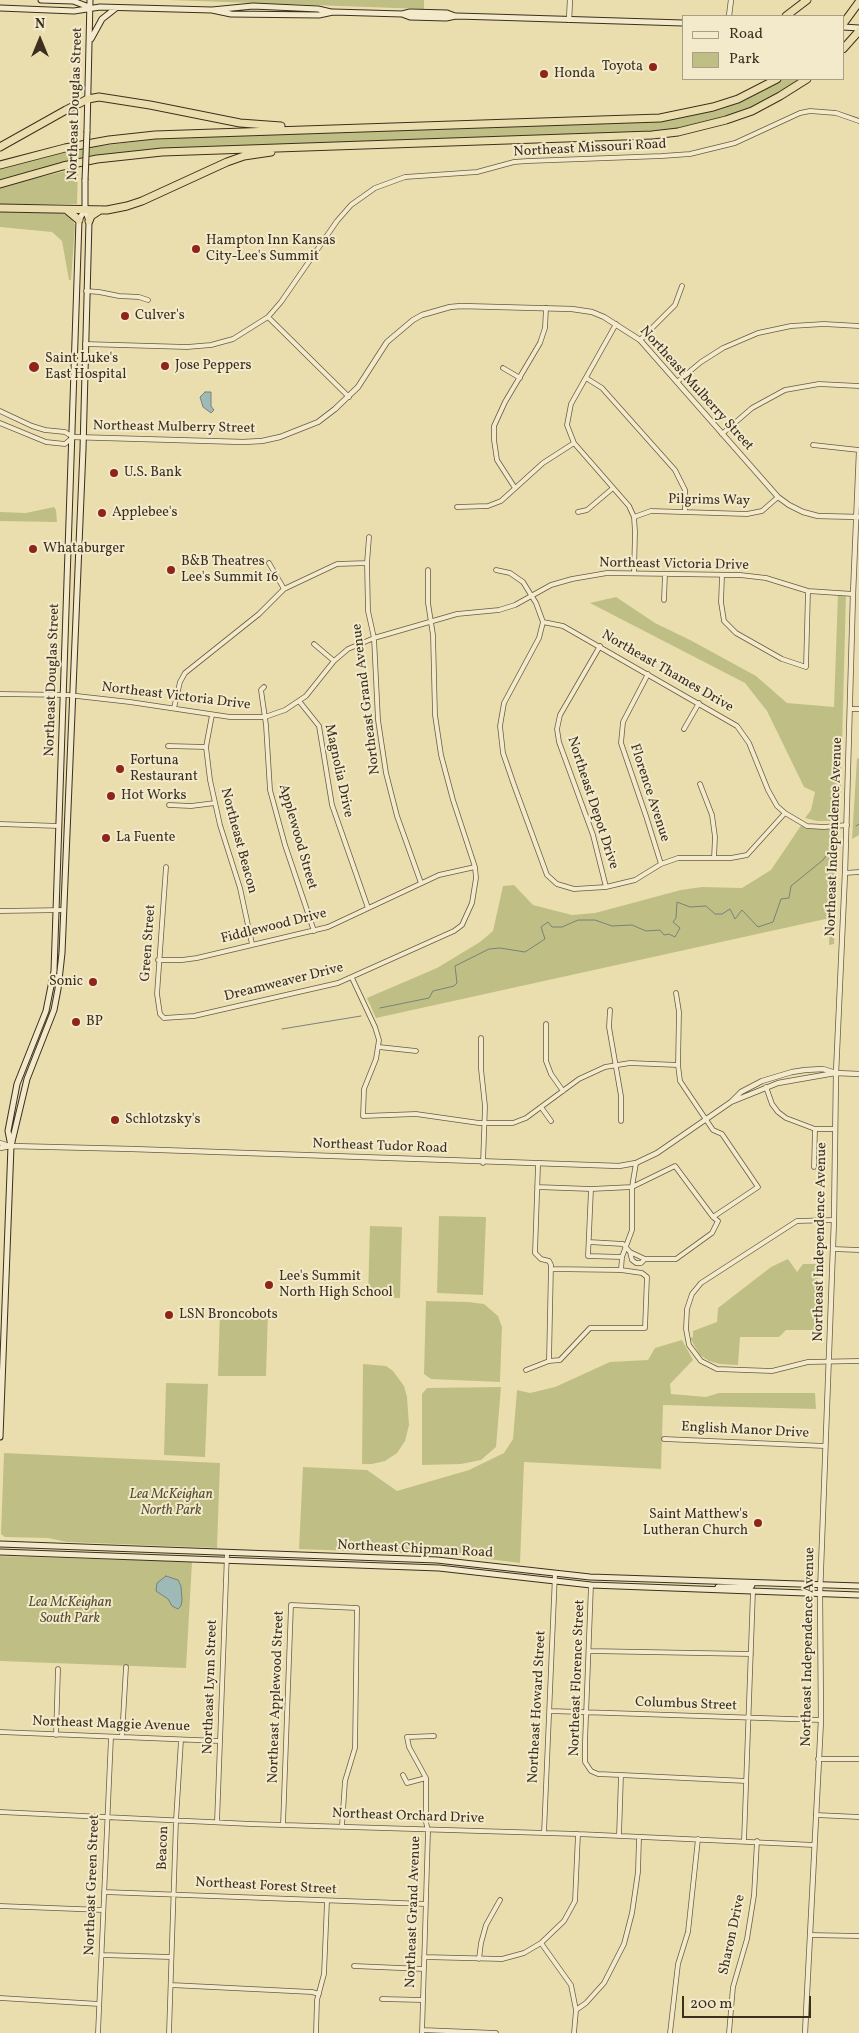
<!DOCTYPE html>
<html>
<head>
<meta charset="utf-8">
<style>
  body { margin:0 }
  #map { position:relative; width:859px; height:2033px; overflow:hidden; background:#ebdeae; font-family:Vollkorn,serif }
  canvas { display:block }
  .legend { position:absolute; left:682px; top:15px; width:162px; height:65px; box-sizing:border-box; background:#f2eaca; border:1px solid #a99f86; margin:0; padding:6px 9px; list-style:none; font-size:15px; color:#3c2f20 }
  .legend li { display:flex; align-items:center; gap:10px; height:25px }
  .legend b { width:25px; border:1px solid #a99f86 }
  .north { position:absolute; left:15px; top:15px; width:50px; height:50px; -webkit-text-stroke:4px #f2eaca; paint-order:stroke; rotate:0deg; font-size:14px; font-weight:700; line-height:20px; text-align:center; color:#3c2f20 }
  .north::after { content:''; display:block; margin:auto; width:18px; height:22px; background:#3c2f20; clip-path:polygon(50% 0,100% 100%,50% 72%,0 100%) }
  .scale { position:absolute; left:682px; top:1996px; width:129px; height:22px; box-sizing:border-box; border:2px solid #3c2f20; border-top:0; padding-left:6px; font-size:15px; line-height:18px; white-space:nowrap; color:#3c2f20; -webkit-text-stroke:4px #f2eaca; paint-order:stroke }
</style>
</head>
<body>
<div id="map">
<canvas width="859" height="2033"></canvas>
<ul class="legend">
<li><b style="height:6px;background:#f2eaca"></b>Road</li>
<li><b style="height:14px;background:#bfbf85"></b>Park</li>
</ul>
<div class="north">N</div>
<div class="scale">200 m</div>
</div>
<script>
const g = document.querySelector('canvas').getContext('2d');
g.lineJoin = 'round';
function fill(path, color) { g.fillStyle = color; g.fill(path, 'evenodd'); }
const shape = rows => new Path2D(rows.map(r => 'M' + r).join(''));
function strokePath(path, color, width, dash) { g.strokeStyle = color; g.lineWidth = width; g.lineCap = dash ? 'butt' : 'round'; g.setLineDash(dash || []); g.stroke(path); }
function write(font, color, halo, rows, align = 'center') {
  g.font = font + ' Vollkorn,serif'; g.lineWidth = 4; g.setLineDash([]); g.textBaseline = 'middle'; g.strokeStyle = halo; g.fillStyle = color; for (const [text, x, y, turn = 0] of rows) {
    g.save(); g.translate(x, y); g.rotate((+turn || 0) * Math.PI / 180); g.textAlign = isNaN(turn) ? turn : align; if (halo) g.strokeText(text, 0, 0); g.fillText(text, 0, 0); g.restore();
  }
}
fill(shape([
  [169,0,424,0,424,9],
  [783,79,803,79,763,102,741,113,685,128,653,132,159,149,56,165,0,180,0,168,27,161,79,149,162,138,667,120,708,112,729,105,755,94],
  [78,168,77,204,0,204,0,187],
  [0,212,61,213,70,216,75,225,71,280,69,280,62,241,52,232,0,227],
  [54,507,56,510,57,522,0,521,0,512,26,513],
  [838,593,846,595,840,819,838,821,817,821,805,818,811,810,815,792,804,787,767,711,745,683,590,603,616,597,655,623,692,641,756,676,787,703,834,707],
  [857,758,859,759,859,835,852,839],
  [802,824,839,828,834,944,829,945,830,918,376,1018,367,998,437,968,480,942,493,931,503,886,514,885,533,905,572,915,595,913,681,890,702,887,742,888,771,870],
  [439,1216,486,1217,483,1295,437,1293],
  [370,1226,402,1227,400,1298,368,1297],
  [788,1259,797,1272,803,1264,818,1264,818,1330,786,1330,779,1337,740,1337,738,1365,720,1364,709,1361,700,1355,690,1338,693,1337,693,1331,717,1322,718,1308,771,1267],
  [426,1301,468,1302,484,1304,498,1316,502,1327,500,1382,431,1379,424,1374],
  [220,1310,268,1311,266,1376,218,1376],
  [682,1340,693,1360,670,1384,671,1394,706,1397,719,1393,815,1393,816,1409,663,1405,661,1469,524,1462,520,1563,457,1555,299,1549,303,1467,367,1470,397,1491,469,1470,504,1453,513,1439,517,1390,530,1393,555,1387,610,1362,648,1360,655,1348],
  [363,1364,386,1366,393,1371,404,1386,407,1397,409,1425,405,1441,397,1453,385,1461,372,1464,362,1464],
  [166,1383,208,1384,205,1457,164,1455],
  [501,1387,496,1447,481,1460,461,1464,422,1465,422,1394,427,1388],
  [4,1453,220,1463,217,1548,67,1542,48,1538,5,1537,1,1534],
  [0,1556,192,1562,186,1668,0,1661]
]), '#bfbf85');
const water = shape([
  [205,392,211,392,211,406,214,410,211,413,203,407,200,397,205,392],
  [166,1576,178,1580,181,1586,182,1600,181,1606,178,1609,172,1606,168,1599,156,1591,157,1583,166,1576]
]);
fill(water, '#9fb9b7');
strokePath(water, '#77827b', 1);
strokePath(shape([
  [856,826,859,824],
  [380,1008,429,998,433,991,454,986,457,983,455,966,489,949,500,948,525,952,545,939,541,927,548,922,552,927,562,927,578,920,595,920,612,926,632,925,646,931,660,930,664,935,669,934,675,937,680,928,673,922,676,918,677,902,690,907,706,906,715,914,722,914,730,909,735,919,742,910,758,927,773,922,781,899,789,898,791,886,823,860,837,841],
  [282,1029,361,1016]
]), '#77827b', 1);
const minor = shape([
  [86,291,99,292,119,296,139,297,148,300],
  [268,317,349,397],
  [616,324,571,404,567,425,574,443,629,506,634,517,635,532,634,573],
  [640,340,675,305,682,286],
  [85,344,187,347,211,345,233,339,268,317,281,302,337,221,351,205,375,188,405,177,477,172,514,162,528,161,662,156,690,154,735,143,800,113,810,111,836,113,859,121],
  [503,368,520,378],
  [586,378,602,388,675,470,685,490,685,512],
  [677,382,701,362,723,348,758,333,791,326,824,324,859,326],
  [0,411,32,426,45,430,65,432,73,437,65,444,46,442,0,423],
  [722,434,752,408,785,390,819,384,859,386],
  [813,445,859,450],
  [515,488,497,460,494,440,494,426,505,402,540,343,545,328,546,308],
  [457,507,488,506,501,501,543,463,574,443],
  [578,512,587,510,613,488],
  [634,517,651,511,747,514,762,511,778,497],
  [369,537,367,563,368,611,374,638,378,720,386,773,397,816,421,883],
  [269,563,284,589],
  [496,570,510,573,523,582,536,603,543,622,539,638,504,703,500,726,503,753,514,785,547,875,557,884,574,889,606,887,635,880,661,864,678,858,731,858,747,855,785,813],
  [722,576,721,602,724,621,736,633,782,659,806,667,808,591],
  [664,600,665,574],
  [543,622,563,626,737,726,749,743,768,790,777,806,785,813,807,826,824,827,847,825],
  [314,644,334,661],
  [600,646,560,715,557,729,559,742,593,835,606,887],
  [648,674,623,722,621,743,646,816,661,864],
  [264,687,261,690,266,725,270,790,285,845,314,931],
  [0,694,68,695,130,702,230,717,265,717,285,710,306,696,334,661,348,649,374,638,457,614,499,610,515,605,551,585,572,579,607,573,740,575,766,578,808,591,853,594],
  [299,701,319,726,332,805,368,908],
  [174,708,180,682,185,673,259,614,284,589,337,564,367,563],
  [851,709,859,709],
  [212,715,206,747,210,780,220,825,240,888,252,944],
  [684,729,699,703],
  [168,746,206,747],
  [700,784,712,815,715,837,714,858],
  [169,805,191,806,215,803],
  [0,824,59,826],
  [166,867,157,994,160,1014,164,1018,194,1016,338,983,454,931,462,925,472,903,476,878,475,867,453,800,441,755,435,715,433,635,428,603,428,570],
  [845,873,859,872],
  [0,911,64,910],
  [158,960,182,960,197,958,328,927,439,875,475,867],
  [352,978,375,1027,379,1040,376,1059,364,1089,363,1116,416,1114,479,1123,513,1123,526,1118,579,1079,605,1067,630,1063,678,1065],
  [610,1010,609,1027,621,1096,621,1121],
  [546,1024,546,1061,551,1074,563,1091],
  [481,1038,481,1069,485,1106,483,1163],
  [379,1047,416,1051],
  [766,1087,772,1104,778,1112,786,1118,815,1129,835,1129],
  [541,1107,551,1121],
  [814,1167,815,1129],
  [537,1187,591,1189,632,1187,675,1166,713,1217],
  [591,1189,588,1256,622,1257,621,1270],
  [834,1220,797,1221,701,1283,692,1294,687,1309,686,1329,689,1345,701,1361,717,1369,772,1371,808,1362,859,1361],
  [589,1242,623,1244,630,1252,632,1260,636,1263,641,1263,645,1259],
  [833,1249,859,1250],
  [630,1252,645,1259,676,1259,712,1233,718,1221,713,1217,758,1187,722,1134,713,1130,680,1081,678,1065,679,1012,676,993],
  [622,1257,632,1230,632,1187,636,1163],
  [549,1361,560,1360,590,1328,645,1328,647,1277,642,1273,621,1270,551,1269],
  [526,1370,549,1361,551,1265,549,1261,541,1259,535,1253,538,1165],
  [664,1439,825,1446],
  [591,1585,585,1742,585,1762,591,1771,598,1774,621,1775,746,1781],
  [590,1651,751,1654],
  [550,1711,821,1720],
  [0,1732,220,1741],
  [56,1735,58,1669],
  [122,1737,126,1667],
  [818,1759,859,1759],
  [403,1775,407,1783,426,1778],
  [0,1812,251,1824,578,1834,814,1845],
  [816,1815,859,1817],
  [217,1822,227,1553],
  [283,1825,291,1605,357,1608,355,1748,345,1781,342,1826],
  [544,1833,555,1574],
  [619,1836,621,1775],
  [744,1841,753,1591],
  [104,1892,426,1904],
  [0,1906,103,1910],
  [810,1935,859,1936],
  [541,1943,571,1985,576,2010,574,2033],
  [102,1955,171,1957],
  [424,1957,502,1959,524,1953,541,1943,564,1921,575,1901,578,1834],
  [479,1959,481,1943,486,1925,500,1900],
  [354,1966,424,1969],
  [171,1985,312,1992,319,1994],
  [0,1998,99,2004],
  [382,1999,423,2000],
  [576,2010,586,2003,604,1983,624,1944,632,1913,638,1872,639,1837],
  [422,2030,496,2033],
  [98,2033,111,1737],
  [169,2033,176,1820,181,1740],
  [316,2033,317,2000,324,1974,327,1901],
  [422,2033,428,1831,426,1822,426,1778,409,1747,407,1737,434,1736],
  [670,2033,678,1964,688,1932,698,1839],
  [729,2033,733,1987,747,1939,754,1895,757,1841]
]);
const tertiary = shape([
  [729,16,731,0],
  [569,20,570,0],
  [73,437,243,442,262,441,280,437,318,422,335,409,358,387,387,342,413,320,422,315,450,307,461,306,572,309,592,312,604,317,640,340,778,497,789,505,803,512,818,516,859,517],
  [731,1102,778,1083,835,1073],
  [0,1143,9,1146],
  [0,1148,11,1146,132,1149,619,1166,636,1163,657,1153,731,1102,741,1092,762,1081,792,1072,805,1070,823,1069,836,1073,859,1074],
  [805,2033,821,1720,820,1594,834,1220,836,1073,845,873,853,594,859,452]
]);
const secondary = shape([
  [41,0,73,1,89,7],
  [0,8,74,11,100,7,212,10,253,6,318,9,331,12],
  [212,10,231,14,319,15,333,12,402,14,410,17,446,18,456,16,491,17,683,23],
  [402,14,410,12,447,13,455,16],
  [843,27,859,28],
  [91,39,102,19,116,8],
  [87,131,90,0],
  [11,1146,27,1079,54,1010,58,989,62,953,83,449,89,221,85,209,85,180],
  [0,1437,11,1146,8,1131,17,1084,46,1011,54,971,79,220,85,209],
  [0,1544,437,1560,590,1577,859,1586],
  [0,1552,439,1568,591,1585,859,1595],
  [718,1587,751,1587,753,1583]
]);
const motorway = shape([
  [786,16,807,0],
  [843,24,859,2],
  [843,49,859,31],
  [0,147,66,110,88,99,99,97,150,105,240,123,281,126],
  [0,165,65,148,109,140,155,135,660,118,713,107,738,99,777,79],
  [0,184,63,166,97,159,162,152,652,135,678,132,726,120,752,111,780,96,807,79],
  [0,208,107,210,127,206,142,201,227,162,244,156,271,152],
  [67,210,79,220],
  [89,221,91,216,100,210]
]);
strokePath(minor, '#685b44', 5.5);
strokePath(tertiary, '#685b44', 6);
strokePath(secondary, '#3c2f20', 7);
strokePath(motorway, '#3c2f20', 9);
strokePath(minor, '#f2eaca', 4);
strokePath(tertiary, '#f2eaca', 4.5);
strokePath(secondary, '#f2eaca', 5);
strokePath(motorway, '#ebdeae', 7);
const secondaryBridge = shape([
  [85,180,87,131]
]);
strokePath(secondaryBridge, '#3c2f20', 7, []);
strokePath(secondaryBridge, '#f2eaca', 5);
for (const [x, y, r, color] of [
  [653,67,5,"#8f2418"],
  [544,74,5,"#8f2418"],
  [196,249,5,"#8f2418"],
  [125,316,5,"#8f2418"],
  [165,366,5,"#8f2418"],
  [34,367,6,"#8f2418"],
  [114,473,5,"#8f2418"],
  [102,513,5,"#8f2418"],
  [33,549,5,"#8f2418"],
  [171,570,5,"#8f2418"],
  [120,769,5,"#8f2418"],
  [111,796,5,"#8f2418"],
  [106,838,5,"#8f2418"],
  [93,982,5,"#8f2418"],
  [76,1022,5,"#8f2418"],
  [115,1120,5,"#8f2418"],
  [269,1285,5,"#8f2418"],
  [169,1315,5,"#8f2418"],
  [758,1523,5,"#8f2418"]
]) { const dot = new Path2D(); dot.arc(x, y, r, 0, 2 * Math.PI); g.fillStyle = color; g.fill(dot); strokePath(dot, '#f2eaca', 2); }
write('14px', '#3c2f20', '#f2eaca', [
  ["Toyota",643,67,"right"],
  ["Honda",554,74],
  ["Hampton Inn Kansas",206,241],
  ["City-Lee's Summit",206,257],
  ["Culver's",135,316],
  ["Saint Luke's",45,359],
  ["East Hospital",45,375],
  ["Jose Peppers",175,366],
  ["U.S. Bank",124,473],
  ["Applebee's",112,513],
  ["Whataburger",43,549],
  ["B&B Theatres",181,562],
  ["Lee's Summit 16",181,578],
  ["Fortuna",130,761],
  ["Restaurant",130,777],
  ["Hot Works",121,796],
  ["La Fuente",116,838],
  ["Sonic",83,982,"right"],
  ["BP",86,1022],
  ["Schlotzsky's",125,1120],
  ["Lee's Summit",279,1277],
  ["North High School",279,1293],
  ["LSN Broncobots",179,1315],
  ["Saint Matthew's",748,1515,"right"],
  ["Lutheran Church",748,1531,"right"]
], 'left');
write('14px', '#3c2f20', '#f2eaca', [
  ["Northeast Douglas Street",76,104,-88],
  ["Northeast Missouri Road",590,149,-3],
  ["Northeast Mulberry Street",696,389,48],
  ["Northeast Mulberry Street",174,428,1],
  ["Pilgrims Way",709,501,1],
  ["Northeast Victoria Drive",674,565,1],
  ["Northeast Thames Drive",667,672,30],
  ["Northeast Douglas Street",53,680,-88],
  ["Northeast Victoria Drive",176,697,7],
  ["Northeast Grand Avenue",367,699,-97],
  ["Magnolia Drive",338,771,78],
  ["Florence Avenue",649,793,72],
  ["Northeast Depot Drive",592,803,72],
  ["Applewood Street",297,837,74],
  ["Northeast Independence Avenue",835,837,-88],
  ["Northeast Beacon",238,841,75],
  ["Fiddlewood Drive",274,927,-14],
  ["Green Street",149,943,-86],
  ["Dreamweaver Drive",284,983,-14],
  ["Northeast Tudor Road",380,1147,2],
  ["Northeast Independence Avenue",821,1242,-89],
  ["English Manor Drive",745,1431,3],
  ["Northeast Chipman Road",415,1550,3],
  ["Northeast Independence Avenue",809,1647,-89],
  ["Northeast Florence Street",578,1678,-88],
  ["Northeast Lynn Street",211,1687,-88],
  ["Northeast Applewood Street",277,1697,-88],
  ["Columbus Street",686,1705,2],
  ["Northeast Howard Street",538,1707,-87],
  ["Northeast Maggie Avenue",111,1725,2],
  ["Northeast Orchard Drive",408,1817,2],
  ["Beacon",164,1848,-88],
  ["Northeast Green Street",93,1885,-88],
  ["Northeast Forest Street",266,1887,3],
  ["Northeast Grand Avenue",414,1912,-88],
  ["Sharon Drive",733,1935,-78]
]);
write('italic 14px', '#564c34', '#f2eaca', [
  ["Lea McKeighan",171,1495],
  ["North Park",171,1511],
  ["Lea McKeighan",70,1603],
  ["South Park",70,1619]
]);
</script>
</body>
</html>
